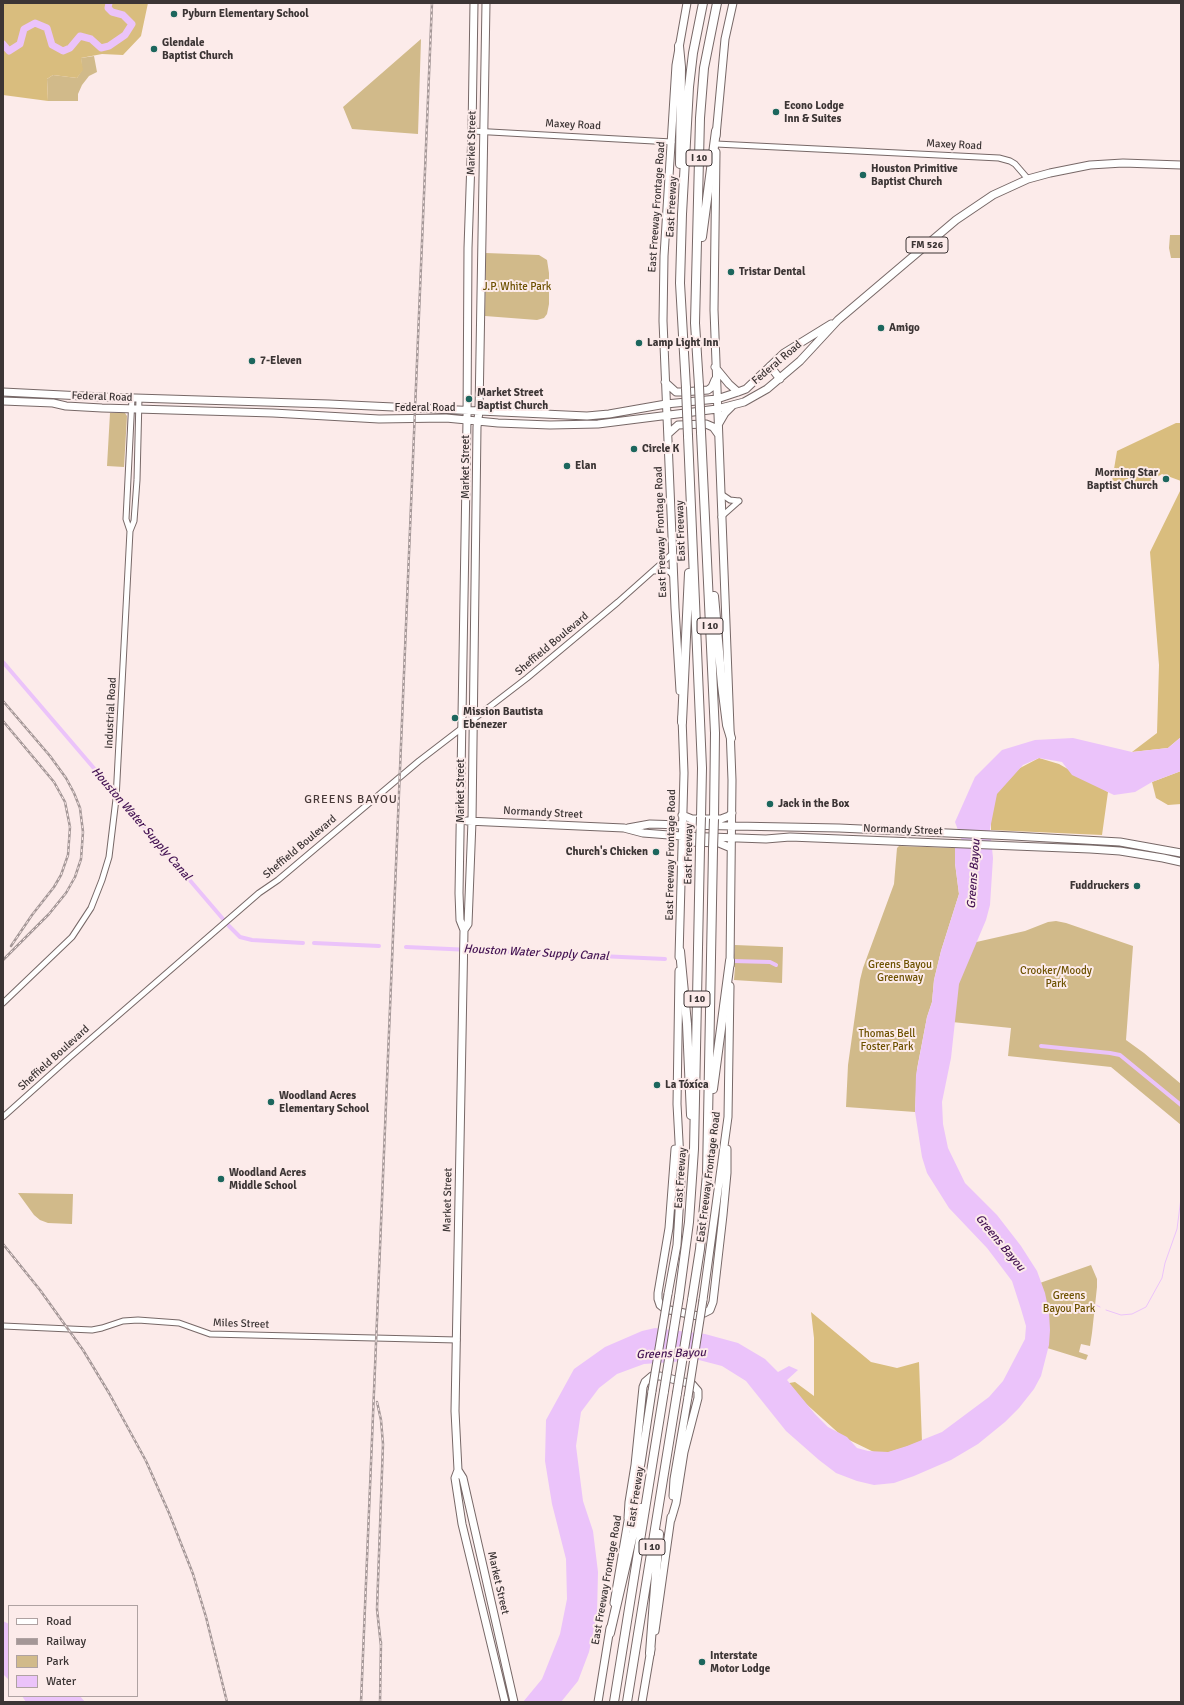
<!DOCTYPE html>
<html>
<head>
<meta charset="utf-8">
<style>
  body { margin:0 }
  #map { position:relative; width:1184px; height:1705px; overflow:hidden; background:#fcebea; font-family:Signika,sans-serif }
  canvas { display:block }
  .frame { position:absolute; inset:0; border:4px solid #3c3535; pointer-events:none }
  .legend { position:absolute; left:8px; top:1605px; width:130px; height:92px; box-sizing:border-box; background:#fcebea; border:1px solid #afa2a2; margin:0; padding:5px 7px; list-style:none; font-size:12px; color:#3c3535 }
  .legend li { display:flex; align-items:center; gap:8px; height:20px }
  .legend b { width:20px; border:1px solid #afa2a2 }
</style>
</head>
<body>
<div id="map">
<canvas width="1184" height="1705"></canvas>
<div class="frame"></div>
<ul class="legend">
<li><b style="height:5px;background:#fff"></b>Road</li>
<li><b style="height:5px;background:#a49797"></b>Railway</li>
<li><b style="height:11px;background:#d1ba8a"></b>Park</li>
<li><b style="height:11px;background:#ebc3fa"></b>Water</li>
</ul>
</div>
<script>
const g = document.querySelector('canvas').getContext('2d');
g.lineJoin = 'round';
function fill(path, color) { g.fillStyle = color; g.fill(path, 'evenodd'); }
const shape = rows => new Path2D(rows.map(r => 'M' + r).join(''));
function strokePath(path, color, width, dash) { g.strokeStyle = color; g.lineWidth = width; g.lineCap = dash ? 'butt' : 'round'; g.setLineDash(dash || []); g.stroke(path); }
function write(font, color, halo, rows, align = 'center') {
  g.font = font + ' Signika,sans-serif'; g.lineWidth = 4; g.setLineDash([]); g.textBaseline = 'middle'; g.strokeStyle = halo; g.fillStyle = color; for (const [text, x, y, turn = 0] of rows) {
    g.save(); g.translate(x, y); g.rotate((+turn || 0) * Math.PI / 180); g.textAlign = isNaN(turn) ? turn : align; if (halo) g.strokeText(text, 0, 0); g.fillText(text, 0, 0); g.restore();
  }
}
fill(shape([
  [421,39,418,134,352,129,343,107],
  [94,56,97,72,89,76,82,85,78,94,78,101,48,101,47,79,53,75,77,78,82,70,81,58],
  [1170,235,1181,235,1181,258,1171,258,1169,248],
  [486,253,539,255,547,260,549,273,549,304,547,314,544,318,537,320,485,316],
  [110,413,125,413,127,416,124,467,107,466],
  [899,846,955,848,955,863,959,894,941,951,934,980,932,1002,927,1017,917,1069,915,1112,846,1107,848,1065,860,980,863,968,894,884,897,848],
  [1056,921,1066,923,1133,946,1126,1040,1144,1053,1181,1084,1181,1125,1111,1067,1008,1056,1011,1028,952,1022,956,990,972,943,1025,931,1048,922],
  [735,945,783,947,782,983,734,980,735,967,733,967],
  [18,1193,73,1194,72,1224,48,1223,40,1220,34,1215],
  [1091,1265,1097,1279,1097,1287,1092,1333,1090,1346,1081,1344,1079,1352,1088,1355,1086,1360,1044,1347,1037,1284]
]), '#d1ba8a');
fill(shape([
  [3,3,148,3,141,36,123,55,102,54,81,58,83,70,77,78,53,75,47,79,48,101,3,95],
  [1176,423,1181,423,1181,481,1162,474,1141,487,1111,487,1117,451],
  [1181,489,1181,737,1168,748,1132,752,1157,733,1159,665,1150,552],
  [1039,758,1059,764,1108,792,1102,835,991,830,991,806,1003,777],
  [1181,771,1181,804,1168,805,1156,798,1152,782],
  [811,1312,871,1362,897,1368,919,1362,922,1442,880,1455,843,1437,784,1384,795,1382,814,1396,814,1338]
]), '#d9bd7e');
fill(shape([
  [1181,737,1181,771,1152,782,1135,792,1114,795,1072,775,1062,762,1039,758,1023,765,997,794,990,829,993,858,990,905,986,920,959,984,951,1058,942,1102,943,1124,948,1148,965,1183,997,1215,1021,1246,1037,1271,1045,1293,1049,1312,1050,1330,1049,1345,1041,1376,1034,1389,1019,1408,1005,1422,978,1444,951,1460,914,1476,894,1483,874,1485,857,1481,836,1473,819,1460,786,1431,746,1381,722,1366,699,1360,644,1364,617,1374,599,1388,581,1412,576,1446,583,1501,593,1531,598,1572,597,1615,589,1652,578,1681,561,1702,523,1702,542,1679,560,1634,567,1599,566,1559,552,1504,545,1461,546,1420,574,1369,605,1347,642,1331,655,1328,705,1334,738,1343,765,1359,778,1372,789,1366,798,1370,787,1380,815,1414,828,1427,847,1437,857,1448,868,1451,888,1452,907,1446,942,1432,989,1397,1003,1381,1025,1339,1026,1326,1021,1309,1012,1281,987,1248,949,1208,927,1173,922,1157,915,1112,916,1075,927,1017,932,1002,934,980,941,951,959,894,955,863,955,848,962,841,955,822,975,777,1002,750,1035,740,1073,738,1132,752,1168,748],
  [3,1621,9,1624,9,1680,3,1674],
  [22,1696,80,1696,85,1702,26,1702]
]), '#ebc3fa');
strokePath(shape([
  [1106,1310,1121,1315,1132,1314,1146,1307,1162,1278,1165,1263,1177,1229,1181,1198],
  [1048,1313,1068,1309,1081,1313,1087,1312,1094,1304,1100,1307]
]), '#ebc3fa', 1);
strokePath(shape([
  [3,662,229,926,240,937,252,940,303,943],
  [314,943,379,946],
  [406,947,665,959],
  [733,961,770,962,776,965],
  [1041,1046,1110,1053,1120,1055,1181,1105]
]), '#ebc3fa', 4);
strokePath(shape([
  [3,44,9,51,20,44,24,29,35,23,47,28,52,45,63,51,70,48,80,36,91,39,101,48,109,46,125,35,132,24,123,15,112,12,108,8,109,3]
]), '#ebc3fa', 7);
const minor = shape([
  [472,131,672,142],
  [716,144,999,158,1010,161,1015,164,1028,179],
  [721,494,730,500,739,501],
  [721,517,739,501],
  [130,531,126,519,132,398],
  [654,571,665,570,670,572,674,577],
  [3,1003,72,937,91,908,102,880,109,857,116,799,130,531,134,521,137,480,139,398],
  [3,1117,70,1057,259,893,278,880,419,761,527,678,618,602,673,553],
  [3,1326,92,1330,102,1328,123,1321,138,1320,179,1323,210,1334,457,1340]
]);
const major = shape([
  [474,3,472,131,468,248,467,420,459,893,460,920,464,930,455,1411,458,1470,455,1478,462,1524,505,1702],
  [716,136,725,39,733,3],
  [716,152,714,310,732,780,730,965],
  [770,366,780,379],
  [715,367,729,384,738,392],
  [665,382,676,392,683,392,708,390,712,387,715,380],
  [3,392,103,397,329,404,587,416,609,414,666,404,717,399,738,392,746,389,784,353,831,324],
  [3,401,53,403,66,406,102,408,273,413,379,419,446,418,498,423,550,425,598,424,717,409,744,402,767,389,800,361,838,320,956,220,993,195,1028,179,1050,173,1090,165,1123,163,1181,165],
  [718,425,725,413,732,406],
  [668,434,678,425,706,424,713,427,718,434],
  [680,691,675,608,663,321,664,256,676,65,687,3],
  [682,815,692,819,721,819,729,816,732,813],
  [467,821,624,828,643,833,682,836,766,839,790,837,1090,849,1120,851,1163,858,1181,862],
  [628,828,650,824,682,825,839,828,1013,836,1120,842,1181,853],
  [682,851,685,846,692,842,719,843,731,848],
  [464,930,468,924,472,821,477,427,479,411,486,3],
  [679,957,684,773,682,717],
  [675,1149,669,1228,658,1293,658,1299,660,1305,665,1309,698,1316,710,1310,713,1302,723,1215,727,1173,727,1149],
  [668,1294,677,1245,681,1179,677,1104,679,971],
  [703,1300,728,1117,730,986],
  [458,1470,463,1478,514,1702],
  [673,1496,674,1479,688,1397],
  [634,1497,641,1463,652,1391],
  [628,1518,629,1502,635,1465,643,1387,645,1382,652,1376,660,1376,692,1384,698,1391,698,1398,684,1452,676,1503,671,1520],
  [614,1603,629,1515],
  [655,1631,671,1517],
  [598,1702,610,1628],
  [642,1702,651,1649]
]);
const highway = shape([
  [679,46,681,67,680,164],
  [702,237,716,131],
  [699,386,695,323,700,118,704,68,717,3],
  [686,388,680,283,682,214,689,87,693,53,703,3],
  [701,432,715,733,714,819],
  [688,436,702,768,701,817],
  [714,596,722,685,727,725,731,738],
  [682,722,689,573],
  [680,951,687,1024,691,1115],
  [713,1089,730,961],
  [679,1297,689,1222,694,1149,700,848],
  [692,1300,700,1249,707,1174,713,849],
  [610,1633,636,1521,641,1508],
  [650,1653,659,1534],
  [614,1702,664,1391],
  [627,1702,677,1393]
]);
strokePath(minor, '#776867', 7);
strokePath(major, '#776867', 9);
strokePath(highway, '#776867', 10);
strokePath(minor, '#fff', 5);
strokePath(major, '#fff', 7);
strokePath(highway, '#fff', 8);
const rail = shape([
  [3,701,50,756,66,778,74,793,80,808,83,832,81,859,75,877,66,893,49,914,3,960],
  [3,721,54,782,65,802,70,827,68,855,61,875,54,887,32,915,11,946],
  [3,1244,40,1290,83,1350,109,1393,146,1461,169,1513,193,1574,206,1617,227,1702],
  [377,1402,381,1420,383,1444,377,1609,381,1646],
  [361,1702,432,3],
  [380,1702,381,1642]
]);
strokePath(rail, '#a49797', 2.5);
strokePath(rail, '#fcebea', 1, [3]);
const majorBridge = shape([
  [652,1391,668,1294],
  [688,1397,703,1300]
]);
const highwayBridge = shape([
  [699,386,701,432],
  [686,388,688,436],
  [700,848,701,817],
  [713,849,714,819],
  [664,1391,679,1297],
  [677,1393,692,1300]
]);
strokePath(majorBridge, '#776867', 9, []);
strokePath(highwayBridge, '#776867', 10, []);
strokePath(majorBridge, '#fff', 7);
strokePath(highwayBridge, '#fff', 8);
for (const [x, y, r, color] of [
  [174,14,4,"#1c665d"],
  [154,49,4,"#1c665d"],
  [776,112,4,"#1c665d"],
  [863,175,4,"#1c665d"],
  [731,272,4,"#1c665d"],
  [881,328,4,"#1c665d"],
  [639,343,4,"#1c665d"],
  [252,361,4,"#1c665d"],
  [469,399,4,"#1c665d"],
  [634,449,4,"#1c665d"],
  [567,466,4,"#1c665d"],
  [1166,479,4,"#1c665d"],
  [455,718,4,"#1c665d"],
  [770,804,4,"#1c665d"],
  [656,852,4,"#1c665d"],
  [1137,886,4,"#1c665d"],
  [657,1085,4,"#1c665d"],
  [271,1102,4,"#1c665d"],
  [221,1179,4,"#1c665d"],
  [702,1662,4,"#1c665d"]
]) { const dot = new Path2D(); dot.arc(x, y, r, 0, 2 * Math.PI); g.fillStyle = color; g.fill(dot); strokePath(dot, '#fcebea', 1.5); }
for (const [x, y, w] of [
  [699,158,26],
  [927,245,42],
  [710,626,26],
  [697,999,26],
  [652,1547,26]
]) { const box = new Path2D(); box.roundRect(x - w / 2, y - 8, w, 16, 3); g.fillStyle = '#fcebea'; g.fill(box); strokePath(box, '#3c3535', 1); }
write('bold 10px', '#3c3535', null, [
  ["I 10",699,158],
  ["FM 526",927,245],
  ["I 10",710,626],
  ["I 10",697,999],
  ["I 10",652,1547]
]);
write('bold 11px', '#3c3535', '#fcebea', [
  ["Pyburn Elementary School",182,14],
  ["Glendale",162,43],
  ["Baptist Church",162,56],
  ["Econo Lodge",784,106],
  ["Inn & Suites",784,119],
  ["Houston Primitive",871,169],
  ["Baptist Church",871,182],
  ["Tristar Dental",739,272],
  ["Amigo",889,328],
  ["Lamp Light Inn",647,343],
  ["7-Eleven",260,361],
  ["Market Street",477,393],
  ["Baptist Church",477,406],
  ["Circle K",642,449],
  ["Elan",575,466],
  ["Morning Star",1158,473,"right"],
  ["Baptist Church",1158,486,"right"],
  ["Mission Bautista",463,712],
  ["Ebenezer",463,725],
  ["Jack in the Box",778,804],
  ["Church's Chicken",648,852,"right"],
  ["Fuddruckers",1129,886,"right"],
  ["La Tóxíca",665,1085],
  ["Woodland Acres",279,1096],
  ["Elementary School",279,1109],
  ["Woodland Acres",229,1173],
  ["Middle School",229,1186],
  ["Interstate",710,1656],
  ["Motor Lodge",710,1669]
], 'left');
write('11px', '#3c3535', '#fcebea', [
  ["Maxey Road",573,125,3],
  ["Market Street",472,143,-89],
  ["Maxey Road",954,145,3],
  ["East Freeway Frontage Road",657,207,-86],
  ["East Freeway",672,207,-87],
  ["Federal Road",777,363,-40],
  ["Federal Road",102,397,2],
  ["Federal Road",425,408],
  ["Market Street",466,467,-90],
  ["East Freeway",681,531,-92],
  ["East Freeway Frontage Road",661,532,-92],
  ["Sheffield Boulevard",552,644,-40],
  ["Industrial Road",111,713,-87],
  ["Market Street",461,791,-90],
  ["Normandy Street",543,813,3],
  ["Normandy Street",903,830,2],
  ["Sheffield Boulevard",300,847,-40],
  ["East Freeway",689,854,-89],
  ["East Freeway Frontage Road",671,855,-89],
  ["Sheffield Boulevard",54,1058,-42],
  ["East Freeway Frontage Road",709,1177,-83],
  ["East Freeway",681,1178,-86],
  ["Market Street",448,1200,-89],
  ["Miles Street",241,1324,2],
  ["East Freeway",636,1497,-81],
  ["East Freeway Frontage Road",607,1580,-80],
  ["Market Street",498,1583,77]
]);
write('11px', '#6d5100', '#fcebea', [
  ["J.P. White Park",517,287],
  ["Greens Bayou",900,965],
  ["Greenway",900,978],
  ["Crooker/Moody",1056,971],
  ["Park",1056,984],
  ["Thomas Bell",887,1034],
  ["Foster Park",887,1047],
  ["Greens",1069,1296],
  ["Bayou Park",1069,1309]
]);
g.letterSpacing = '1px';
write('12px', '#473938', '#fcebea', [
  ["GREENS BAYOU",351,800]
]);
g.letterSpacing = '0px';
write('italic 12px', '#451454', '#fcebea', [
  ["Houston Water Supply Canal",141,824,49],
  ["Greens Bayou",974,874,-86],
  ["Houston Water Supply Canal",536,953,3],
  ["Greens Bayou",1000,1243,50],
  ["Greens Bayou",671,1354,-2]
]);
</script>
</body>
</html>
